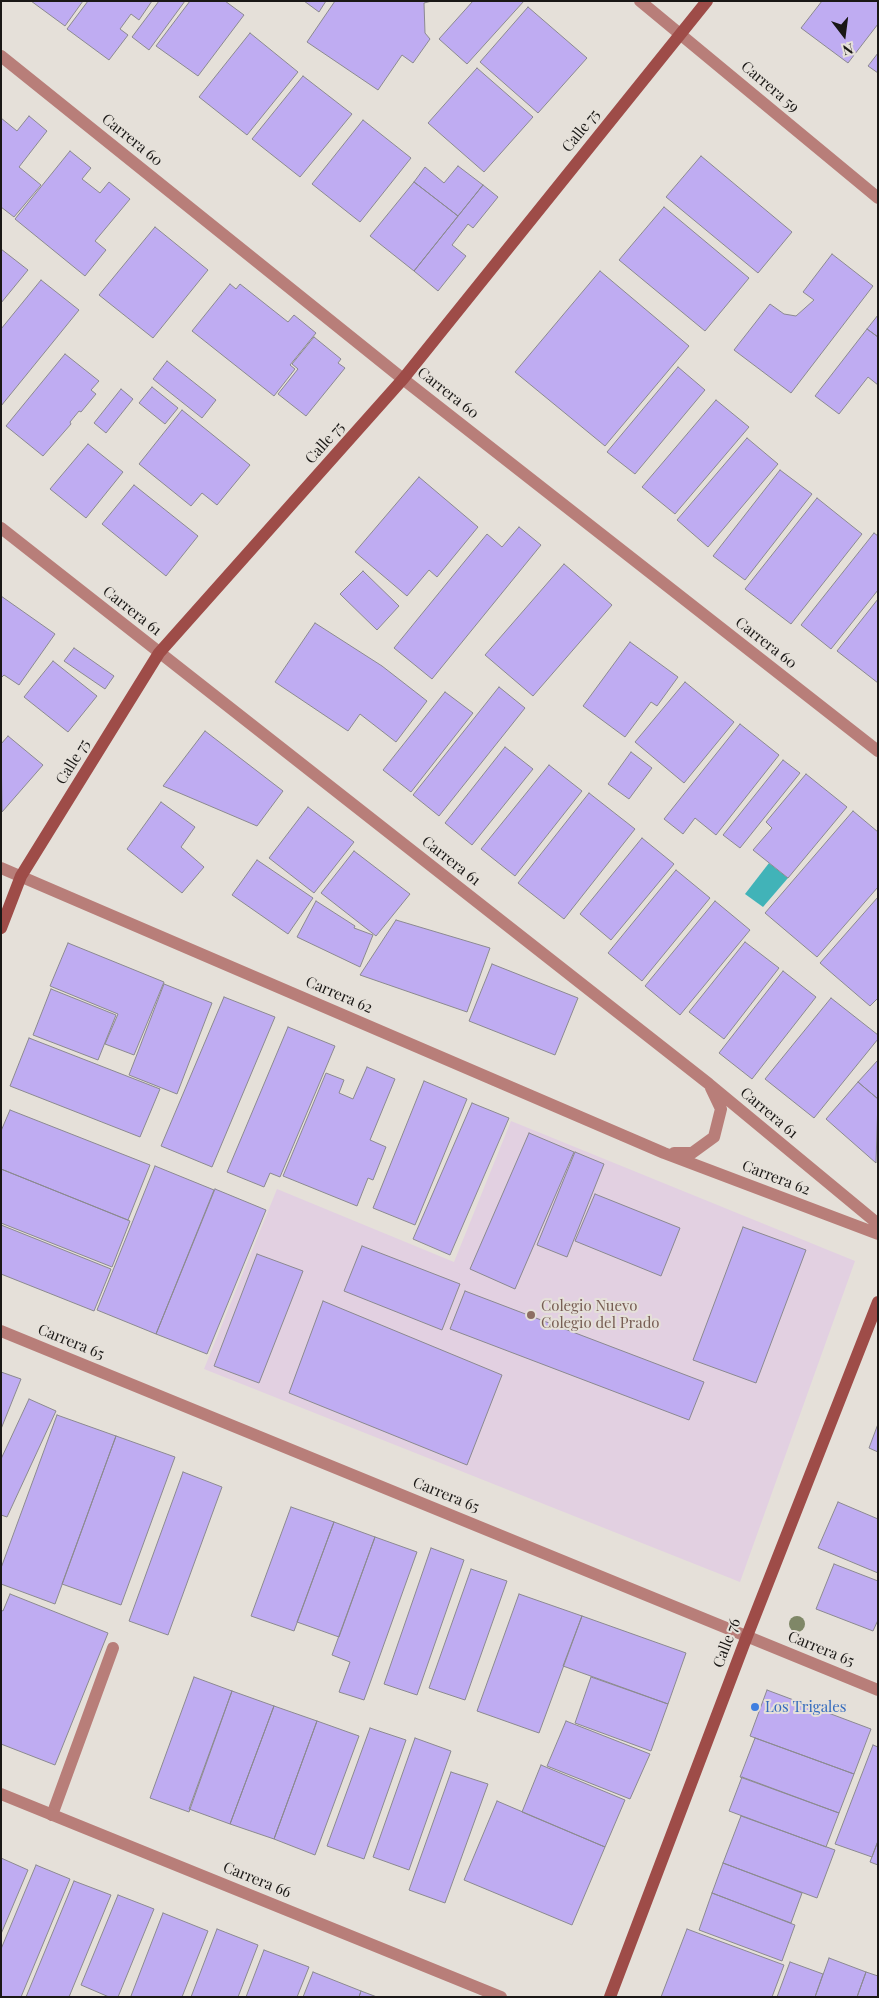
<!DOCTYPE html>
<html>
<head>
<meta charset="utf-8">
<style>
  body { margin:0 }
  #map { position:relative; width:879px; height:1998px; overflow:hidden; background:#e5e0d9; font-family:"Playfair Display",serif }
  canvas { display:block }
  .frame { position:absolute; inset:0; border:2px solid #1a1816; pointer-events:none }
  .north { position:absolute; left:819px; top:10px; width:50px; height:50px; -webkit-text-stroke:4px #e5e0d9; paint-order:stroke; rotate:165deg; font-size:14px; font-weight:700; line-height:20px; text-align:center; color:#1a1816 }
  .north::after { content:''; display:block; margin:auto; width:18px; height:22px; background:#1a1816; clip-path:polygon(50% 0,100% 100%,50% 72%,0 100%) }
</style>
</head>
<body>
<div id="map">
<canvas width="879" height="1998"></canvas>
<div class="frame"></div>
<div class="north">N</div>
</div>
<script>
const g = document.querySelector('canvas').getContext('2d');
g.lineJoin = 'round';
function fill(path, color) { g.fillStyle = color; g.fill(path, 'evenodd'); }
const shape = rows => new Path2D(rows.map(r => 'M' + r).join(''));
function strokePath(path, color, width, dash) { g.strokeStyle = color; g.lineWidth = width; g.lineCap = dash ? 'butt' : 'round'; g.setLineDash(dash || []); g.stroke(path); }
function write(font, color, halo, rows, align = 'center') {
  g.font = font + ' "Playfair Display",serif'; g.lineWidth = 4; g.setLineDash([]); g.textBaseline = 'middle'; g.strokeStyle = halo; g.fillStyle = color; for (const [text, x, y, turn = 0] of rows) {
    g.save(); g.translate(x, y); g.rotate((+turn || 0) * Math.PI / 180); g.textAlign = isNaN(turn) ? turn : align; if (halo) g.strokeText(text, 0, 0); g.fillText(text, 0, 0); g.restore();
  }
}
fill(shape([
  [511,1121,855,1261,740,1582,204,1369,277,1189,454,1262]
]), '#e2d0e1');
fill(shape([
  [769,863,788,878,763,907,745,894]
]), '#41b3b8');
const building = shape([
  [31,1,83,1,65,26,31,1],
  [88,1,152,1,139,20,131,14,120,29,128,35,109,60,67,29,88,1],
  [159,1,185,1,149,50,132,37,159,1],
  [190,1,225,1,244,15,198,76,156,46,190,1],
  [304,1,326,1,319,12,304,1],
  [335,1,432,1,424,3,425,33,430,39,413,63,402,55,378,90,307,42,335,1],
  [473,1,524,1,467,64,439,39,473,1],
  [822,1,878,1,878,24,848,63,801,28,822,1],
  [528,7,587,58,538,113,480,62,528,7],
  [250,33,298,72,247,135,199,97,250,33],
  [878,53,878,73,868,66,878,53],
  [477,68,533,117,484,172,428,123,477,68],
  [303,76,352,114,300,177,252,139,303,76],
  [29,116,47,131,19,167,41,185,14,217,1,207,1,118,17,131,29,116],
  [363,120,411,158,360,222,312,184,363,120],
  [70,151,91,168,82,179,100,193,109,182,130,199,95,241,106,250,85,276,15,219,70,151],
  [701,156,792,232,758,273,666,197,701,156],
  [458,166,483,185,458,216,414,182,425,167,444,183,458,166],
  [414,182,458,216,414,271,370,236,414,182],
  [483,185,498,197,473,228,468,224,452,245,466,256,438,291,414,271,483,185],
  [664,207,749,278,705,331,619,260,664,207],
  [155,227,208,270,153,338,99,295,155,227],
  [1,249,28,270,1,303,1,249],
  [832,254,873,286,791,393,734,350,770,304,784,314,796,316,814,300,803,292,832,254],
  [600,271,689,346,605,446,515,372,600,271],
  [41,280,79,310,1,406,1,329,41,280],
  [230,284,236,289,240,284,288,322,294,315,316,333,290,365,295,369,274,396,192,331,230,284],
  [878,315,878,337,867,329,878,315],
  [867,329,878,337,878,385,868,377,839,414,815,396,867,329],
  [314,337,341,359,338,363,345,368,306,416,278,394,298,369,292,364,314,337],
  [65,354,99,381,91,390,96,394,81,412,79,411,70,422,71,424,43,456,6,426,65,354],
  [167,361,216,400,202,418,153,379,167,361],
  [678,367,705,390,635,474,607,452,678,367],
  [152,387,178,408,165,424,139,403,152,387],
  [121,389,133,399,106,433,94,423,121,389],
  [716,400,749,427,675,514,642,487,716,400],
  [182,410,250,465,217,505,202,493,191,506,139,464,182,410],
  [747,438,778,464,708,547,677,520,747,438],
  [88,444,123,472,86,518,50,489,88,444],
  [780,470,812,494,745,580,713,556,780,470],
  [419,477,478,527,437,577,429,570,407,596,355,552,419,477],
  [134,485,198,536,166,576,102,524,134,485],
  [817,498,862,534,791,624,745,589,817,498],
  [519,527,541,545,432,679,394,648,487,534,502,547,519,527],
  [874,533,878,536,878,590,831,649,801,625,874,533],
  [564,564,612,605,533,696,485,655,564,564],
  [363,571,399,606,377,630,340,594,363,571],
  [1,596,55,634,19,685,4,675,1,678,1,596],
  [878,599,878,683,837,651,878,599],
  [315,623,382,666,427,701,396,742,360,714,348,731,275,682,315,623],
  [630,642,678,677,657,706,651,702,625,737,583,706,630,642],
  [74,648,114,676,105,689,64,661,74,648],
  [53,661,97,696,68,732,24,697,53,661],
  [685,682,734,722,684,783,635,742,685,682],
  [499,687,525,708,439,816,413,795,499,687],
  [445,692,473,713,411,792,383,770,445,692],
  [740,724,779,755,716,835,695,818,683,834,664,819,740,724],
  [205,731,283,791,257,826,163,786,205,731],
  [8,736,43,765,2,812,1,744,8,736],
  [505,747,533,769,472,845,445,823,505,747],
  [631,752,652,768,629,799,608,784,631,752],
  [783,760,800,773,740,848,723,835,783,760],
  [549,765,582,791,515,876,481,849,549,765],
  [806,774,847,807,788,878,753,850,772,828,766,822,806,774],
  [589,793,635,829,564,919,518,883,589,793],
  [161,802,195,827,181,847,204,867,182,893,127,849,161,802],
  [308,807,354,842,314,893,269,858,308,807],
  [853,811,878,832,878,887,817,957,765,913,853,811],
  [642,838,674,864,611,940,580,914,642,838],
  [354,851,410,894,376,936,321,893,354,851],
  [257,860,313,898,288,934,232,895,257,860],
  [676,870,710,898,642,981,608,953,676,870],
  [878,897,878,998,870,1006,820,963,878,897],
  [316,901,355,926,354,928,373,935,360,967,297,937,316,901],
  [715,901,750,930,680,1015,645,986,715,901],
  [396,920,490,948,467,1012,360,975,396,920],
  [745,942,779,968,724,1039,689,1012,745,942],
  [68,943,164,982,134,1055,105,1044,118,1014,50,986,68,943],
  [492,964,578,998,555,1055,469,1021,492,964],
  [783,971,816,997,752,1079,719,1053,783,971],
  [164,984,212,1003,177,1094,129,1075,164,984],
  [51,989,116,1015,98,1060,33,1035,51,989],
  [224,997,275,1017,212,1167,161,1146,224,997],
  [831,998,878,1035,878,1039,814,1118,765,1079,831,998],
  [288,1027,335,1046,280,1177,270,1173,264,1187,227,1172,288,1027],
  [29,1038,160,1089,140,1137,10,1086,29,1038],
  [878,1060,878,1099,858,1082,878,1060],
  [367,1067,395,1079,370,1140,386,1147,373,1180,368,1178,357,1206,283,1176,326,1073,344,1080,339,1093,353,1099,367,1067],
  [424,1081,467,1099,415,1225,373,1208,424,1081],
  [858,1082,878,1099,876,1163,826,1119,858,1082],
  [472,1103,509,1118,450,1255,413,1239,472,1103],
  [10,1110,150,1165,128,1220,1,1169,1,1131,10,1110],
  [529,1133,574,1152,515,1289,470,1269,529,1133],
  [575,1152,604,1164,567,1257,537,1245,575,1152],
  [155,1166,214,1190,156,1334,97,1310,155,1166],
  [1,1169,130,1221,112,1267,1,1223,1,1169],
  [215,1189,266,1210,207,1354,156,1334,215,1189],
  [595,1194,680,1228,661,1276,575,1241,595,1194],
  [1,1225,111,1269,94,1311,1,1274,1,1225],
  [743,1227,806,1250,756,1383,693,1360,743,1227],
  [362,1246,460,1284,442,1330,344,1291,362,1246],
  [257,1254,303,1271,259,1383,214,1366,257,1254],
  [465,1291,704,1382,689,1420,450,1329,465,1291],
  [323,1301,502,1375,467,1465,289,1393,323,1301],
  [1,1372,21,1379,1,1429,1,1372],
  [29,1399,56,1411,7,1517,1,1515,1,1459,29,1399],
  [57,1415,116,1436,55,1604,1,1584,1,1568,57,1415],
  [878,1424,878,1452,869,1448,878,1424],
  [116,1436,175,1457,121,1605,62,1584,116,1436],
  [183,1472,222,1487,168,1635,129,1621,183,1472],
  [838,1502,878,1519,878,1573,818,1548,838,1502],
  [291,1507,334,1522,294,1631,251,1616,291,1507],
  [334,1522,375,1537,339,1637,297,1622,334,1522],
  [375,1537,417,1552,364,1700,339,1692,350,1662,332,1655,375,1537],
  [431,1548,464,1560,417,1695,384,1684,431,1548],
  [834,1564,878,1581,878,1620,873,1631,816,1609,834,1564],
  [471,1569,507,1581,465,1700,429,1688,471,1569],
  [10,1594,108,1633,55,1765,1,1744,1,1610,3,1611,10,1594],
  [519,1594,582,1616,539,1733,477,1711,519,1594],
  [582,1616,686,1653,668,1704,563,1666,582,1616],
  [194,1677,232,1691,189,1812,150,1798,194,1677],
  [591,1677,668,1704,651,1751,575,1723,591,1677],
  [767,1690,871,1729,854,1774,750,1736,767,1690],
  [232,1691,274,1706,230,1824,189,1809,232,1691],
  [274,1706,317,1721,274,1839,230,1824,274,1706],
  [317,1721,359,1736,315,1855,274,1839,317,1721],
  [566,1721,650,1754,630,1799,547,1766,566,1721],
  [370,1728,406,1740,364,1859,327,1846,370,1728],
  [415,1738,451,1751,409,1870,373,1857,415,1738],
  [755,1738,854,1774,839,1813,740,1777,755,1738],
  [873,1745,878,1747,878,1841,872,1857,835,1844,873,1745],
  [541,1765,625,1800,605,1847,522,1812,541,1765],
  [451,1772,488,1784,445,1903,409,1890,451,1772],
  [742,1777,839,1813,826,1847,729,1811,742,1777],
  [497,1801,605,1847,572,1925,464,1880,497,1801],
  [741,1816,835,1850,817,1898,723,1863,741,1816],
  [878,1841,878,1865,870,1862,878,1841],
  [1,1858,28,1870,1,1934,1,1858],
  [723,1863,802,1893,791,1923,712,1893,723,1863],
  [36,1865,70,1879,21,1997,1,1997,1,1949,36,1865],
  [74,1881,111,1895,69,1997,26,1997,74,1881],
  [712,1893,795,1925,782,1961,699,1930,712,1893],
  [118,1895,154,1909,118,1997,109,1997,81,1985,118,1895],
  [163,1913,208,1931,182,1997,133,1997,131,1996,163,1913],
  [217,1929,258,1945,238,1997,191,1997,217,1929],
  [687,1929,784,1965,772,1997,661,1997,687,1929],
  [264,1950,309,1967,297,1997,246,1997,264,1950],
  [829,1958,866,1972,857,1997,815,1997,829,1958],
  [790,1962,823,1974,815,1997,777,1997,790,1962],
  [313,1972,361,1991,359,1997,303,1997,313,1972],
  [866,1972,878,1976,878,1997,857,1997,866,1972],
  [361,1991,377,1997,359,1997,361,1991]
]);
fill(building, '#bfacf2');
strokePath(building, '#8b8990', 1);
strokePath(shape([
  [52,1815,113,1648]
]), '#b87e79', 12);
strokePath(shape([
  [640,1,878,198],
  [1,56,403,379,878,751],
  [1,528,709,1084,878,1224],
  [1,868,664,1153,878,1234],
  [674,1153,692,1153,714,1137,721,1109,711,1088],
  [1,1331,878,1690],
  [1,1794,501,1997]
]), '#b87e79', 12);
strokePath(shape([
  [1,928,21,876,159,653,403,379,707,1],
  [610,1997,747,1636,878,1302]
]), '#9e4c48', 12);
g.fillStyle = '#7f8767';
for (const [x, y] of [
  [797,1624]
]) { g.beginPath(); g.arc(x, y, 8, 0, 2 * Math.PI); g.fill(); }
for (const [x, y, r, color] of [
  [531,1315,5,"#8d6e63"],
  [755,1707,5,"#3f7fe0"]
]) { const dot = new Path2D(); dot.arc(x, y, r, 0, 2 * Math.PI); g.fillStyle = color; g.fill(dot); strokePath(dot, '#e5e0d9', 2); }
write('15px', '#1a1816', '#e5e0d9', [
  ["Carrera 59",770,87,40],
  ["Calle 75",581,131,-51],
  ["Carrera 60",132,140,39],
  ["Carrera 60",448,393,38],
  ["Calle 75",325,443,-48],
  ["Carrera 61",132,611,38],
  ["Carrera 60",766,643,38],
  ["Calle 75",73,762,-58],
  ["Carrera 61",451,861,38],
  ["Carrera 62",339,995,23],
  ["Carrera 61",769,1113,40],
  ["Carrera 62",776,1178,21],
  ["Carrera 65",71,1342,22],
  ["Carrera 65",446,1495,22],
  ["Calle 76",727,1643,-69],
  ["Carrera 65",821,1649,22],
  ["Carrera 66",257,1880,22]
]);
write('15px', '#785e54', '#e5e0d9', [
  ["Colegio Nuevo",541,1306],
  ["Colegio del Prado",541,1323]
], 'left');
write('15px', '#366cbe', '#e5e0d9', [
  ["Los Trigales",765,1707]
], 'left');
</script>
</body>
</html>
